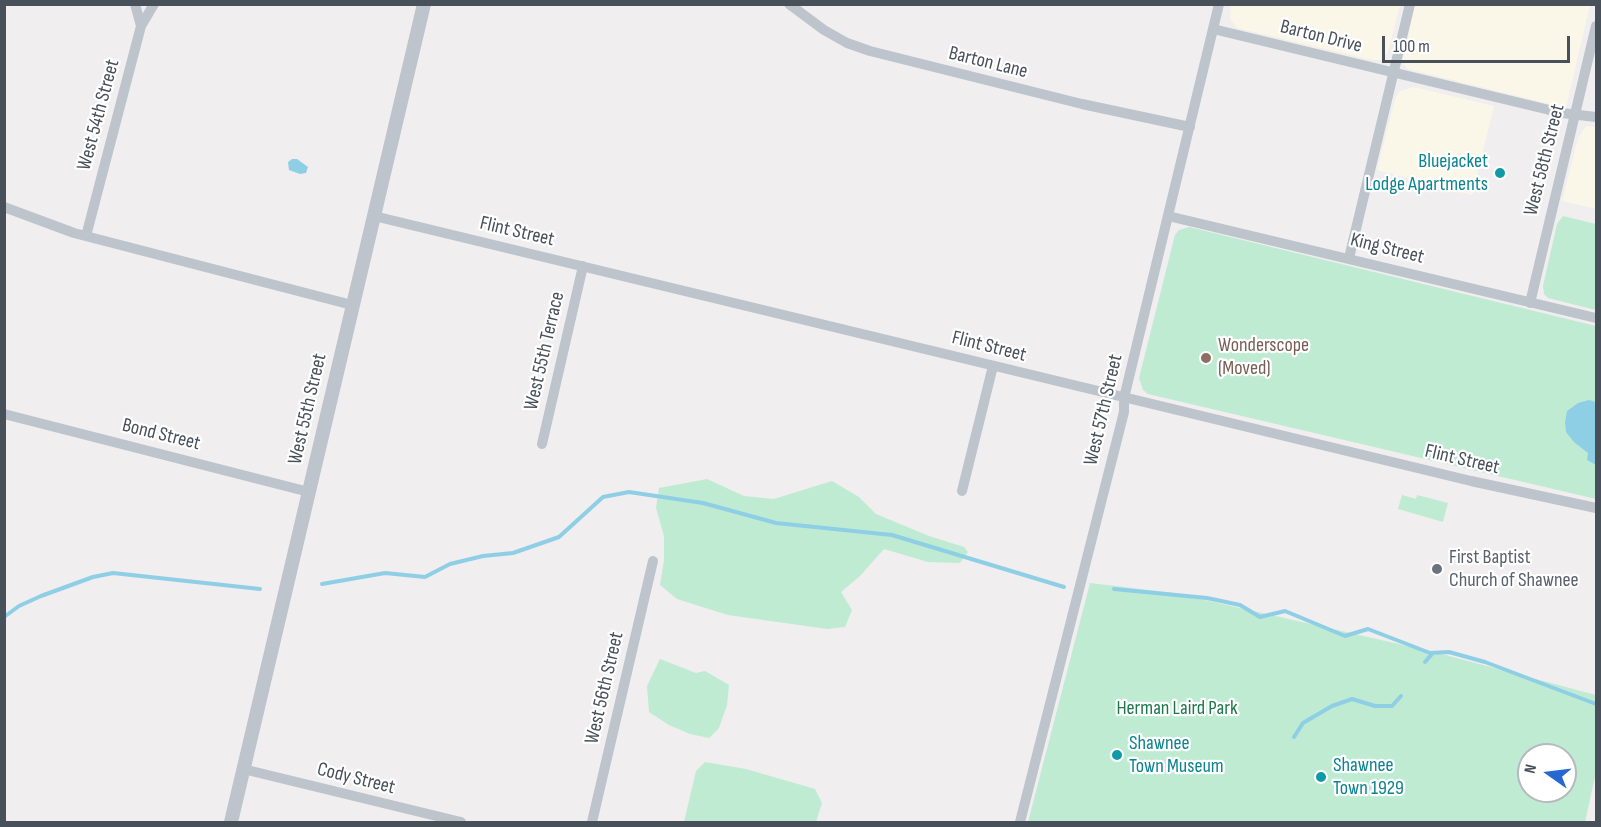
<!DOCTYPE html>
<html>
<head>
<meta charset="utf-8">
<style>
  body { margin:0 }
  #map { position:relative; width:1601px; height:827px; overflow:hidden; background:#f0eeee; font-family:"Sofia Sans Condensed",sans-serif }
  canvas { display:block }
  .frame { position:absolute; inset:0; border:6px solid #48505a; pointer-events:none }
  .north { position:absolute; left:1517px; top:743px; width:60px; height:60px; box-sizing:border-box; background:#fff; border:2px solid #b6b9bd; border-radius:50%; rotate:284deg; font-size:16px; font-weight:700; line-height:24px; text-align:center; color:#48505a }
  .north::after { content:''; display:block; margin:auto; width:21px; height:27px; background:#2668d2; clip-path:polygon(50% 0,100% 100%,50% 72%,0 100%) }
  .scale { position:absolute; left:1382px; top:36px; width:188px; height:27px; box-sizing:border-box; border:3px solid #48505a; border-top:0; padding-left:8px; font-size:18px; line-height:21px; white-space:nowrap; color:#48505a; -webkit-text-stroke:4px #fff; paint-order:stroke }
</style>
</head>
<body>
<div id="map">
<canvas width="1601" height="827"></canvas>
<div class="frame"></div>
<div class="north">N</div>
<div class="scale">100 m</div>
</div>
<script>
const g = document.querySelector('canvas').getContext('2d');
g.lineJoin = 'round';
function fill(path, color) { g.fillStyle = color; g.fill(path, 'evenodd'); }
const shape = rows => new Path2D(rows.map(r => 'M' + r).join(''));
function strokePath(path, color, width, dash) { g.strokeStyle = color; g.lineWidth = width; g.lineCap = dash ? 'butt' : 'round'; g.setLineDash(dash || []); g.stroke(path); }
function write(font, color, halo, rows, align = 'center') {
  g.font = font + ' "Sofia Sans Condensed",sans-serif'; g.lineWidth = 4.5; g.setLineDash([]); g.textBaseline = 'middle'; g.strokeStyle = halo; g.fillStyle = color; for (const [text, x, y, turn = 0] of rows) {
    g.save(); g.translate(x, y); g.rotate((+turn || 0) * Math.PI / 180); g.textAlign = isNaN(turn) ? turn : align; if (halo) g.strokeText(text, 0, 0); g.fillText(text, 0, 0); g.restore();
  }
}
fill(shape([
  [1231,5,1231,4,1400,5,1388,52,1381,60,1372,60,1237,28,1230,19],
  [1415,5,1590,5,1567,104,1561,107,1408,69,1403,64,1403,58],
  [1414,87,1494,106,1472,195,1377,170,1395,99,1400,91],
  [1586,126,1596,127,1596,209,1562,201,1578,138]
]), '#faf6e8');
fill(shape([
  [1563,216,1596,224,1596,310,1548,298,1544,294,1543,286,1557,224],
  [1189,227,1596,326,1596,499,1148,394,1143,390,1139,378,1175,235,1179,230],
  [707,479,744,496,774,499,832,481,859,497,876,514,929,536,964,547,968,552,960,563,928,562,884,549,860,576,841,592,852,610,845,627,827,629,728,615,677,599,660,585,664,560,664,536,656,508,659,488],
  [1402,495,1416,499,1417,495,1448,503,1443,522,1398,509],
  [1090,583,1174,593,1434,652,1596,695,1596,772,1585,822,1028,822],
  [1529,755,1565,755,1565,791,1529,791],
  [660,659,696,673,705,671,729,685,727,705,719,728,709,738,690,734,669,725,649,712,647,686],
  [705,762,746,769,815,789,822,803,816,822,684,822,696,771]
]), '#bfebd3');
fill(shape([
  [292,159,297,159,308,167,306,173,300,174,289,170,288,162],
  [1589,400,1596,402,1596,465,1587,460,1588,453,1574,442,1566,432,1565,422,1567,411,1578,403]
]), '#8fcfe5');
strokePath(shape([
  [322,584,385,573,425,577,450,564,483,556,513,553,559,537,603,497,629,492,703,503,776,523,892,535,1064,587],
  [1114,589,1207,598,1240,605,1260,617,1285,611,1345,636,1368,629,1430,653,1449,652,1485,662,1596,704],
  [4,617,19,606,41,596,93,577,113,573,260,589],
  [1425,662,1432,654],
  [1294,737,1303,723,1332,706,1352,699,1375,706,1392,706,1401,696]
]), '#8fcfe5', 4);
strokePath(shape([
  [789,4,824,30,847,43,870,51,1082,104,1190,127],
  [141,26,154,4],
  [1213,29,1562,113,1596,117],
  [4,207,74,233,352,305],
  [374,216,1471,481,1596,508],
  [1168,216,1596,318],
  [86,236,141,26,135,4],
  [1349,258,1410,4],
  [1530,303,1596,26],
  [4,414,309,492],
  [542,444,583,266],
  [962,491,993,366],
  [243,769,461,822],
  [592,822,653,561],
  [1020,822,1124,412,1124,398,1219,4]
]), '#bdc4cc', 10);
strokePath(shape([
  [231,822,424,4]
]), '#bdc4cc', 14);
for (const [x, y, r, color] of [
  [1500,173,6,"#0f9aa8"],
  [1206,358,6,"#8d6e63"],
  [1437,569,6,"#6b7280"],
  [1117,755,6,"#0f9aa8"],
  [1321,777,6,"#0f9aa8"]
]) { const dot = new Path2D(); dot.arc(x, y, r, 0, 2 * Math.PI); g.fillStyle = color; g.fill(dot); strokePath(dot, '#fff', 2); }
write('20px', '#48505a', '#fff', [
  ["Barton Drive",1321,37,14],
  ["Barton Lane",988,63,14],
  ["West 54th Street",99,115,-75],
  ["West 58th Street",1545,160,-76],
  ["Flint Street",517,232,13],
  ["King Street",1387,249,14],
  ["Flint Street",989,347,14],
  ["West 55th Terrace",545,351,-77],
  ["West 55th Street",308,409,-77],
  ["West 57th Street",1104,410,-77],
  ["Bond Street",161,435,14],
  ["Flint Street",1462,460,13],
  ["West 56th Street",605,688,-77],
  ["Cody Street",356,779,14]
]);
write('20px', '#0d838f', '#fff', [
  ["Bluejacket",1488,162,"right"],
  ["Lodge Apartments",1488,185,"right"],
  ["Shawnee",1129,744],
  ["Town Museum",1129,767],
  ["Shawnee",1333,766],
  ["Town 1929",1333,789]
], 'left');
write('20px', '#785e54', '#fff', [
  ["Wonderscope",1218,346],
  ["(Moved)",1218,369]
], 'left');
write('20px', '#5b616d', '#fff', [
  ["First Baptist",1449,558],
  ["Church of Shawnee",1449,581]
], 'left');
write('20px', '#1e764e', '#fff', [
  ["Herman Laird Park",1177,709]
]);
</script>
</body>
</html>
